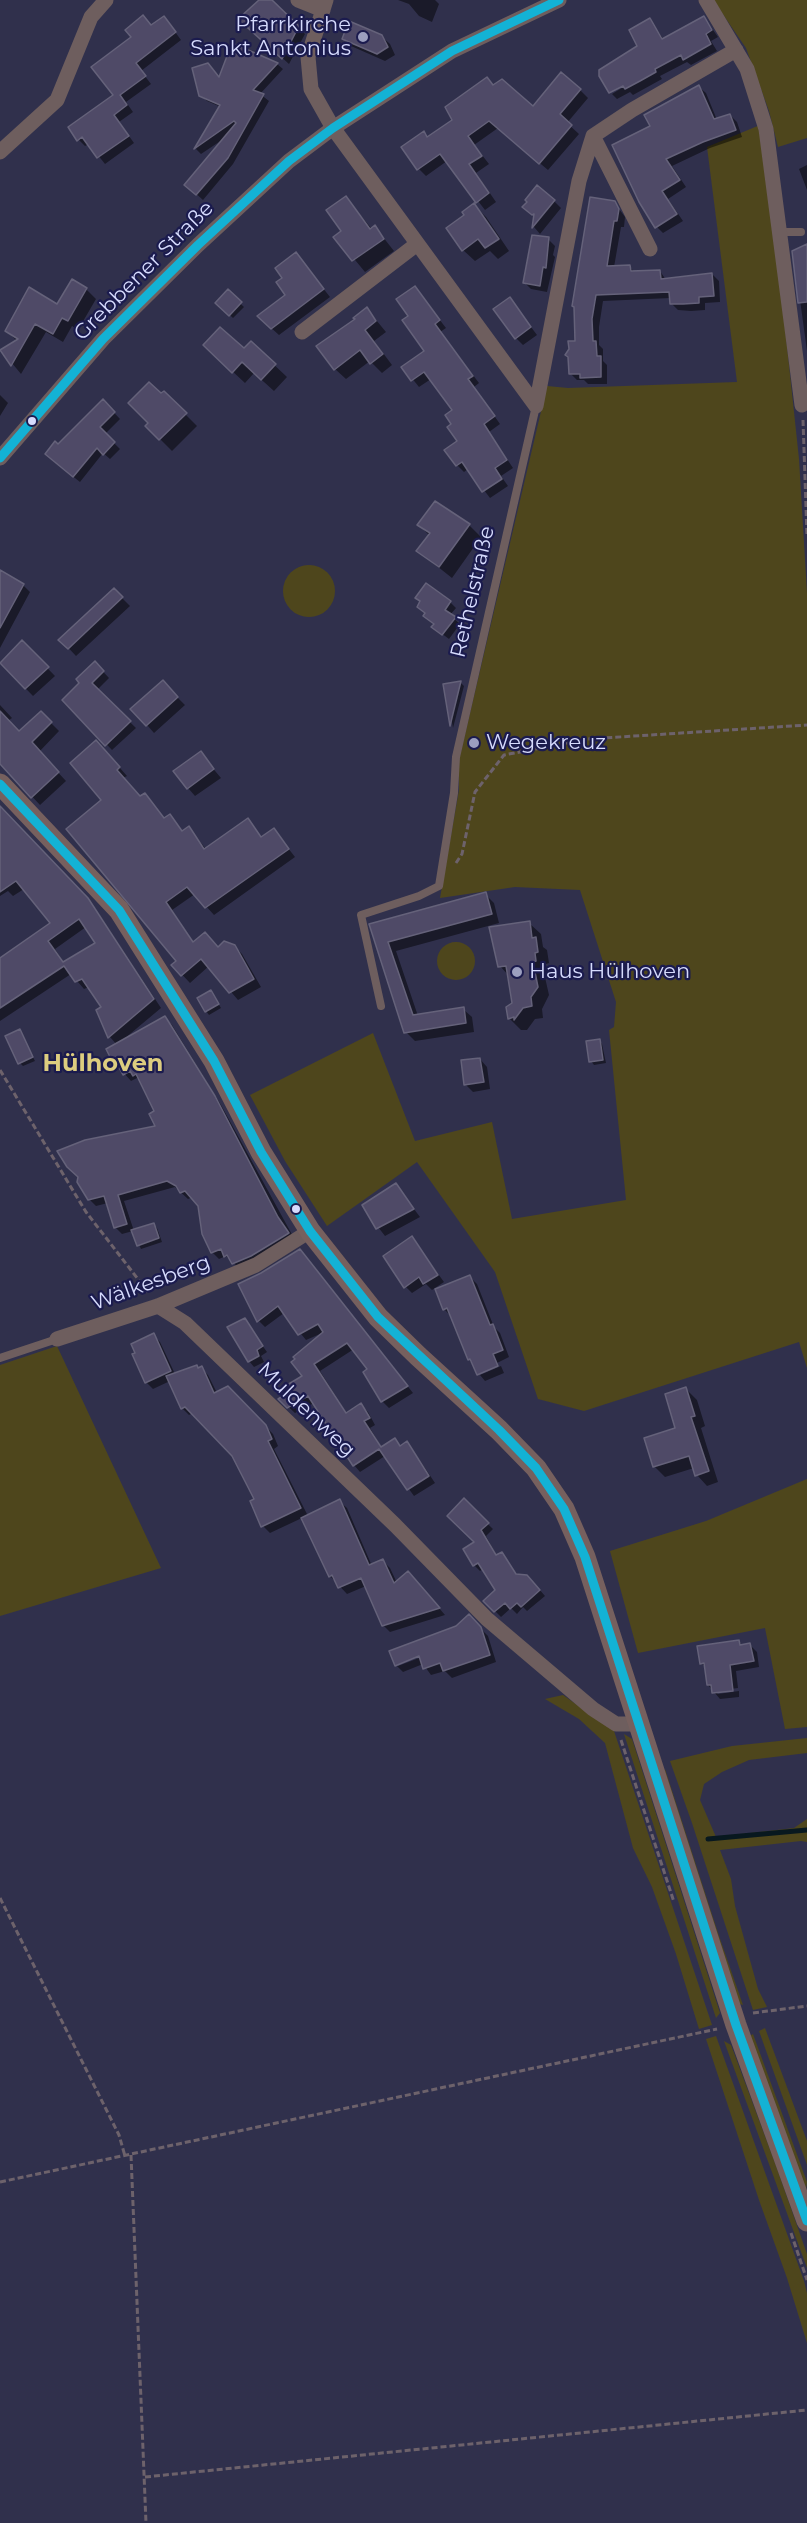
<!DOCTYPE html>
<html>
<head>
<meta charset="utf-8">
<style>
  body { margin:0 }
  canvas { display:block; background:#30304c }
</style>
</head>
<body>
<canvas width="807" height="2523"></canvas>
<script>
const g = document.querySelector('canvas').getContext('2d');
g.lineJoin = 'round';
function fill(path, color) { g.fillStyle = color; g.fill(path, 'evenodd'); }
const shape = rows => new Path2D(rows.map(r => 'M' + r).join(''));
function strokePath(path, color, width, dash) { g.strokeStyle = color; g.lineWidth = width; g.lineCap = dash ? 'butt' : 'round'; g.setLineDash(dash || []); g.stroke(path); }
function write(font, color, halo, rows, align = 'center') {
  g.font = font + ' Montserrat,sans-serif'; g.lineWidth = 4.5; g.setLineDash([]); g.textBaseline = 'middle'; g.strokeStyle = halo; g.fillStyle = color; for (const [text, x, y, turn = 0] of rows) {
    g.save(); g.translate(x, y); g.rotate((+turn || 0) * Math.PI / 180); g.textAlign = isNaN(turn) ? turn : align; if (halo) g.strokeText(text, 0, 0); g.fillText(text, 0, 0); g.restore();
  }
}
fill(shape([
  [713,0,807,0,807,138,778,147,769,111,746,48],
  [760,125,771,196,799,459,807,593,807,1368,799,1342,584,1411,538,1399,495,1272,417,1162,327,1226,285,1161,250,1095,373,1033,415,1141,492,1122,512,1219,626,1200,609,1030,614,1027,616,1002,580,890,515,887,440,898,459,790,459,760,547,386,568,388,737,382,707,147],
  '283 591a26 26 0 1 1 52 0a26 26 0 1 1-52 0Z',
  '437 961a19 19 0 1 1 38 0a19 19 0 1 1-38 0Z',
  [57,1346,161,1568,0,1616,0,1365],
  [807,1479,807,1727,785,1729,765,1628,638,1653,610,1551,706,1521],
  [563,1695,614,1731,712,2025,699,2029,676,1954,652,1887,633,1848,605,1743,579,1719,545,1699],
  [624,1734,632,1739,720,2013,716,2018],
  [807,1738,807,1753,749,1760,722,1772,704,1784,700,1800,716,1837,794,1828,807,1819,807,1842,801,1841,720,1850,731,1879,735,1906,758,1989,767,2007,753,2010,692,1823,670,1761,732,1746],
  [665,1769,719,1936,743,2005,737,2003,665,1785],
  [765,2028,807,2141,807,2165,759,2031],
  [753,2034,807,2182,806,2190,750,2036],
  [716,2036,804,2281,807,2293,807,2343,787,2278,759,2200,706,2039],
  [724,2041,731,2045,775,2163,807,2254,807,2268]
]), '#4e461c');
fill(shape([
  [260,0,270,0,305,34,289,64,247,26],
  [398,0,435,0,439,4,432,22,419,16,409,4],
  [704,17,718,37,711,41,717,51,691,65,687,62,660,76,662,79,633,95,630,92,617,99,612,94,630,83,639,46,650,20,664,40],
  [170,25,181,40,141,71,151,84,126,102,133,112,119,122,134,143,105,164,89,144,85,146,79,140,115,95,133,37,151,26],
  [381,36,390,44,395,55,385,61,351,46,343,39],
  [233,45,277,64,283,69,260,94,269,101,233,164,203,200,192,190,225,138,201,154,196,149,221,107,207,101,201,95,208,64,220,79],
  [487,79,494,86,534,108,580,90,588,98,567,123,579,134,548,170,498,128,474,145,489,164,476,173,496,202,485,210,447,161,426,176,419,169,423,133,428,138,454,120],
  [699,87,706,93,717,120,730,115,737,122,742,137,710,148,672,166,686,187,668,199,683,221,663,233,657,227,652,127],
  [807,165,807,190,799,169],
  [346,198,372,229,375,227,394,251,365,272,336,237,343,232],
  [554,201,561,208,540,234,534,227,535,217,532,214],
  [614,202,625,217,624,227,621,227,614,267,630,267,635,273,660,271,666,280,712,274,719,281,720,302,705,303,705,310,691,311,678,310,671,303,671,298,603,301,599,327,599,345,603,349,603,361,607,365,607,384,588,384,584,380,577,380,570,373],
  [474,205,486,217,509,251,498,259,490,251,475,261,463,250,466,216],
  [548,239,555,246,553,255,555,257,547,292,531,289,524,282],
  [807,248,807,351,794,256],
  [296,254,330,297,279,335,259,317,287,295,284,278],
  [415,288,446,328,440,332,479,383,474,387,500,424,489,432,513,468,501,476,508,486,490,498,468,469,464,472,457,465,459,442,453,425,454,411,431,379,419,387,403,367,426,351,410,316],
  [86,289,96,299,78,330,72,326,63,342,46,332,21,374,2,351,17,341,7,331],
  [228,292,244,307,233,318,217,303],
  [510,299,537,335,523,345,516,338],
  [367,309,386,332,374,341,392,365,382,373,370,361,346,379,335,369,357,319],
  [251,343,287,377,274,391,254,373,245,383,217,357,244,350],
  [164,393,197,426,172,451,147,426],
  [0,395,8,403,0,416],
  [103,401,120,419,105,434,120,449,110,459,103,453,80,482,52,460,58,446],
  [435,503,469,525,481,537,452,578,418,551,430,536,419,525],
  [0,572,23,585,30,592,0,648],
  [114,590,130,606,76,656,61,640],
  [450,602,456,608,450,615,460,624,449,639,433,627],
  [22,642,55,676,33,696,1,663],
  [95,663,109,678,97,690,136,728,112,750,64,700,81,683],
  [461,683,464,686,453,728,445,685],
  [170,690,185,705,154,733,147,725],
  [0,705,12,718,8,721,19,733,41,713,59,731,39,752,66,781,40,805,0,762],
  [104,750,127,776,123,778,141,798,145,795,165,819,170,816,183,832,189,828,206,849,248,820,262,838,274,830,295,857,214,915,195,894,172,910,194,943,218,948,234,946,242,954,261,987,238,1000,209,966,190,983,173,965,178,961,103,800],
  [200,753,221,778,195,796,188,788],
  [0,807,95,908,161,1008,124,1039,165,1018,172,1025,221,1105,295,1240,241,1270,226,1256,219,1259,212,1252,199,1205,193,1197,188,1199,175,1187,124,1201,134,1231,154,1225,157,1228,162,1242,141,1249,133,1231,122,1234,115,1227,108,1203,96,1206,89,1199,157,1127,156,1112,141,1082,137,1078,131,1081,113,1061,117,1045,110,1037,98,1011,103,1008,89,987,84,989,71,974,0,1021,0,959,52,923,24,889,13,896,8,891,0,896],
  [86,927,98,943,64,963,55,949],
  [485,894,494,903,499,923,396,951,418,1016,463,1009,472,1017,474,1032,415,1041,406,1032,371,925],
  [529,923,541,934,543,947,547,950,549,963,546,964,547,973,544,973,549,995,542,1009,543,1018,535,1019,527,1030,521,1030,509,1018,513,1003,509,976,500,966],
  [211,992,221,1008,209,1015,206,1011],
  [19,1031,35,1061,23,1066,20,1063],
  [599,1040,602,1044,606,1063,594,1065,591,1061],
  [480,1059,487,1067,490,1089,473,1092,465,1084],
  [396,1185,420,1217,385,1236,368,1214],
  [412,1238,444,1282,432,1290,426,1284,412,1293,406,1287],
  [306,1257,413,1393,389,1408,382,1401,369,1369,354,1349,320,1371,347,1414,361,1405,368,1412,375,1425,370,1428,382,1448,395,1440,402,1447,407,1443,413,1450,435,1483,414,1496,385,1456,360,1472,354,1465,314,1403,295,1413,280,1399,293,1391,304,1376,327,1331,306,1340,284,1313,265,1327,259,1321,240,1284],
  [470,1277,477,1284,494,1327,500,1333,509,1357,479,1372,479,1375,469,1359,451,1316,444,1309],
  [244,1320,267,1352,261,1356,264,1362,254,1367,249,1361],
  [153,1335,160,1342,175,1374,201,1368,208,1375,217,1393,228,1388,273,1434,278,1446,274,1449,308,1516,339,1501,347,1508,372,1566,383,1561,390,1568,397,1583,415,1580,445,1615,390,1632,383,1625,366,1586,347,1594,330,1576,302,1518,270,1533,263,1526,256,1500,233,1456,193,1413,189,1415,182,1408,170,1381,153,1389,146,1382],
  [501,1366,504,1373,485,1381,480,1375],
  [686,1389,697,1400,705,1426,701,1428,718,1482,707,1486,697,1475,694,1468,665,1477,654,1466,677,1429],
  [464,1501,493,1529,486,1536,497,1556,501,1553,517,1575,533,1582,545,1596,527,1611,523,1607,517,1614,511,1608,501,1617,485,1601,497,1590,483,1569,480,1571,474,1565,476,1542],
  [469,1617,488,1636,496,1662,452,1678,445,1671,431,1675,423,1664,403,1672,396,1665,391,1652,457,1627],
  [426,1652,427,1655,398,1666,398,1663],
  [738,1641,743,1646,750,1645,757,1652,759,1667,736,1671,738,1688,715,1691,718,1694,739,1691,739,1697,720,1699,708,1685,706,1667,701,1663]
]), '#0007');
strokePath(shape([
  [708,1839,807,1830]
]), '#08181f', 5);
const building = shape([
  [259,0,272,0,299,26,282,59,238,19,259,0],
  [143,15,151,25,164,16,176,32,136,63,146,76,120,95,127,105,114,115,129,136,97,158,82,137,77,141,68,127,113,95,91,67,131,37,125,30,143,15],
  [704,16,712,30,706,34,711,44,683,60,681,55,655,69,656,72,640,81,625,89,623,86,609,93,599,76,599,70,637,46,629,30,650,18,662,39,704,16],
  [349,21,382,35,388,47,377,54,342,39,349,21],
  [232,43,278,63,253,90,264,94,228,158,196,195,184,185,236,123,234,121,194,149,220,105,199,96,192,68,208,63,219,77,232,43],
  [561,72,581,89,560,114,572,125,539,164,489,121,468,136,482,156,469,164,489,193,476,203,440,154,417,170,401,147,424,131,427,137,452,120,445,107,487,77,493,85,502,79,533,106,561,72],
  [699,85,714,119,730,114,736,130,703,142,666,159,680,180,662,191,677,214,655,228,639,202,612,145,650,126,644,115,699,85],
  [537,185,555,200,532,228,534,214,532,215,522,207,527,202,525,200,537,185],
  [346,196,370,229,375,225,384,239,352,261,333,237,341,231,326,210,346,196],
  [590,197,615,201,619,209,617,221,614,221,607,266,630,265,631,271,660,270,661,279,712,273,714,296,699,297,699,303,683,304,670,304,669,292,596,295,592,319,593,341,596,341,597,356,601,356,601,377,580,378,580,374,569,374,568,357,565,355,569,349,568,341,575,341,574,307,572,306,590,197],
  [474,203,499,239,485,248,478,239,462,251,446,228,464,215,462,212,474,203],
  [532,235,549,237,546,268,543,267,540,286,523,283,532,235],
  [807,244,807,302,798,303,792,251,807,244],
  [296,252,324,289,271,329,257,316,285,295,276,282,282,278,275,268,296,252],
  [72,279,87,288,68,321,62,318,53,334,35,324,11,366,0,350,18,339,5,331,29,287,57,304,72,279],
  [415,286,440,320,435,324,473,376,468,379,495,416,484,424,507,460,495,468,502,479,482,492,462,462,456,466,444,450,457,441,447,427,451,424,445,415,452,410,424,372,411,381,401,367,424,351,402,320,408,316,396,299,415,286],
  [228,289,242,302,229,316,215,303,228,289],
  [510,297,531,327,515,339,493,309,510,297],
  [367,307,376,321,365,330,383,354,370,364,360,350,334,370,316,346,355,319,353,318,367,307],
  [220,327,244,348,251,341,276,364,261,380,242,362,232,373,203,345,220,327],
  [149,382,161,393,164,391,187,413,159,440,145,426,148,423,128,403,149,382],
  [103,399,115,412,100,427,115,442,103,455,97,448,73,477,45,454,55,441,58,444,103,399],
  [435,501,470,524,439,567,416,551,430,533,417,525,435,501],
  [0,570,24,584,0,628,0,570],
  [426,583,451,601,445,610,456,617,442,635,431,627,434,624,423,616,425,613,417,607,420,601,415,598,426,583],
  [114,588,123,597,68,649,58,640,114,588],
  [22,640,49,667,25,689,0,663,22,640],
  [95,661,104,671,92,683,131,721,105,746,62,700,79,683,76,679,95,661],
  [163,680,178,697,146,726,130,709,163,680],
  [461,681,450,726,443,684,461,681],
  [0,711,19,731,41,711,52,722,32,742,59,772,31,798,0,764,0,711],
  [96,740,120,767,117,770,140,796,145,793,164,818,170,814,182,831,189,826,204,849,248,818,261,837,274,828,289,849,205,908,187,887,166,902,193,942,205,932,218,947,224,941,235,945,254,979,229,993,201,959,181,976,171,965,176,961,66,829,101,800,70,763,96,740],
  [201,751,214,769,187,789,173,771,201,751],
  [0,806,88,898,154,999,108,1038,96,1010,101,1007,82,979,75,982,64,966,0,1008,0,958,50,923,16,881,0,892,0,806],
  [79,919,95,943,63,962,48,941,79,919],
  [486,892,492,914,388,942,413,1015,464,1007,466,1023,404,1033,369,924,486,892],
  [530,921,532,938,536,937,538,952,535,953,536,961,533,962,538,987,531,997,532,1006,523,1008,514,1020,514,1017,508,1019,506,1007,512,1003,506,966,498,967,489,927,530,921],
  [211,990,219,1004,205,1012,197,998,211,990],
  [165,1016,215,1096,278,1217,289,1233,251,1256,232,1264,227,1255,224,1257,221,1249,211,1253,202,1234,198,1206,185,1191,180,1193,176,1186,167,1181,118,1195,127,1224,114,1228,104,1196,88,1200,77,1182,78,1177,67,1167,57,1151,85,1140,155,1126,149,1114,154,1111,136,1074,133,1076,130,1071,123,1075,115,1060,112,1061,106,1049,165,1016],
  [20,1029,33,1057,18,1064,5,1036,20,1029],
  [600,1039,603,1060,589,1062,586,1041,600,1039],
  [480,1058,484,1082,464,1085,461,1060,480,1058],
  [396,1183,414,1209,376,1229,362,1205,396,1183],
  [154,1223,159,1238,137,1246,131,1230,154,1223],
  [412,1236,438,1275,423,1284,419,1277,404,1288,383,1256,412,1236],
  [300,1249,408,1386,381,1402,363,1372,367,1369,347,1343,314,1364,346,1413,361,1403,370,1418,364,1421,381,1447,395,1438,400,1446,407,1441,429,1476,407,1490,379,1449,353,1466,308,1396,287,1408,278,1399,291,1391,287,1385,302,1376,291,1362,295,1359,293,1357,323,1332,318,1324,298,1335,278,1306,257,1322,238,1284,261,1273,300,1249],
  [470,1275,490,1325,493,1324,503,1350,493,1354,498,1366,477,1375,470,1359,468,1360,447,1308,443,1310,435,1289,470,1275],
  [245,1318,263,1346,257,1350,259,1356,248,1362,227,1327,245,1318],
  [154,1333,171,1371,145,1383,132,1354,135,1353,131,1344,154,1333],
  [197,1365,198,1368,202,1366,214,1393,228,1386,266,1425,272,1439,268,1441,301,1508,261,1527,250,1501,254,1499,232,1456,185,1407,181,1409,166,1376,197,1365],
  [686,1387,695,1416,691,1417,709,1471,695,1476,689,1456,653,1467,644,1438,675,1428,665,1394,686,1387],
  [464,1498,489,1523,481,1530,496,1555,502,1552,516,1574,527,1575,540,1590,521,1607,517,1603,510,1609,505,1603,494,1612,483,1601,495,1590,478,1563,473,1566,463,1549,474,1542,447,1516,464,1498],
  [340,1499,369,1565,383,1559,394,1583,408,1571,440,1608,382,1626,361,1578,338,1588,332,1575,329,1577,301,1518,340,1499],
  [469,1614,481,1627,490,1655,443,1671,440,1663,423,1669,419,1656,395,1666,389,1651,456,1626,469,1614],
  [739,1640,740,1645,750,1643,754,1661,730,1665,733,1691,712,1693,711,1685,707,1685,704,1663,700,1664,697,1646,739,1640]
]);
fill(building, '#4f4a67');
strokePath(building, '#65627a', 1.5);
strokePath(shape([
  [803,420,807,536],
  [456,863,462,854,475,792,504,755,588,739,807,725],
  [0,1070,86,1212,148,1292],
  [621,1740,674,1902],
  [0,1898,119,2135,125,2156],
  [753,2013,807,2006],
  [131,2155,146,2523],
  [0,2182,717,2029],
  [791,2233,807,2280],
  [145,2477,807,2410]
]), '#6d626b', 3, [6, 3]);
strokePath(shape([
  [779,232,801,232],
  [381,1006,361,915,419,896,439,886,454,793,456,757,536,406],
  [0,1358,57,1339]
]), '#6e5e5e', 8);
strokePath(shape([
  [298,0,323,10],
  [326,0,308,57,311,89,333,128,536,406],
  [706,0,747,69,766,129,802,405],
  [593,136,632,110,736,50],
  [593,136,650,249],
  [0,152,57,100,91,17,106,0],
  [302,332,417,244],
  [536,406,579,181,593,136],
  [0,458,103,339,198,245,289,161,333,128,452,51,559,0],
  [158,1306,185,1323,395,1525,487,1619,593,1709,616,1724,638,1724],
  [57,1339,158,1306,256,1265,310,1231]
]), '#6e5e5e', 15);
strokePath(shape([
  [0,784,119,910,214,1061,261,1152,310,1231,378,1317,418,1356,499,1430,536,1468,564,1509,585,1557,736,2025,807,2221]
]), '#76605e', 21);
strokePath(shape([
  [0,458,103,339,198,245,289,161,333,128,452,51,559,0],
  [0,784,119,910,214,1061,261,1152,310,1231,378,1317,499,1430,536,1468,564,1509,585,1557,736,2025,807,2221]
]), '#13b2d5', 9);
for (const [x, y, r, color] of [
  [363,37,6,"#9c9fbf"],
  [32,421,5,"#d6dbfd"],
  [474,743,6,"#9c9fbf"],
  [517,972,6,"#9c9fbf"],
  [296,1209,5,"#d6dbfd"]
]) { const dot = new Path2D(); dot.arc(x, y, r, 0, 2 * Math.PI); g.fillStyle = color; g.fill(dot); strokePath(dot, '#1b1b4e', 2); }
write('21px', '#d6dbfd', '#1b1b4e', [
  ["Pfarrkirche",351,25,"right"],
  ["Sankt Antonius",351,49,"right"],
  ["Wegekreuz",486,743],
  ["Haus Hülhoven",529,972]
], 'left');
write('21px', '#d6dbfd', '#1b1b4e', [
  ["Grebbener Straße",144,271,-45],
  ["Rethelstraße",473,592,-77],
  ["Wälkesberg",151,1283,-20],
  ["Muldenweg",306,1410,44]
]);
write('bold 24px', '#ddcd7f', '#1b1b4e', [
  ["Hülhoven",103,1064]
]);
</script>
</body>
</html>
